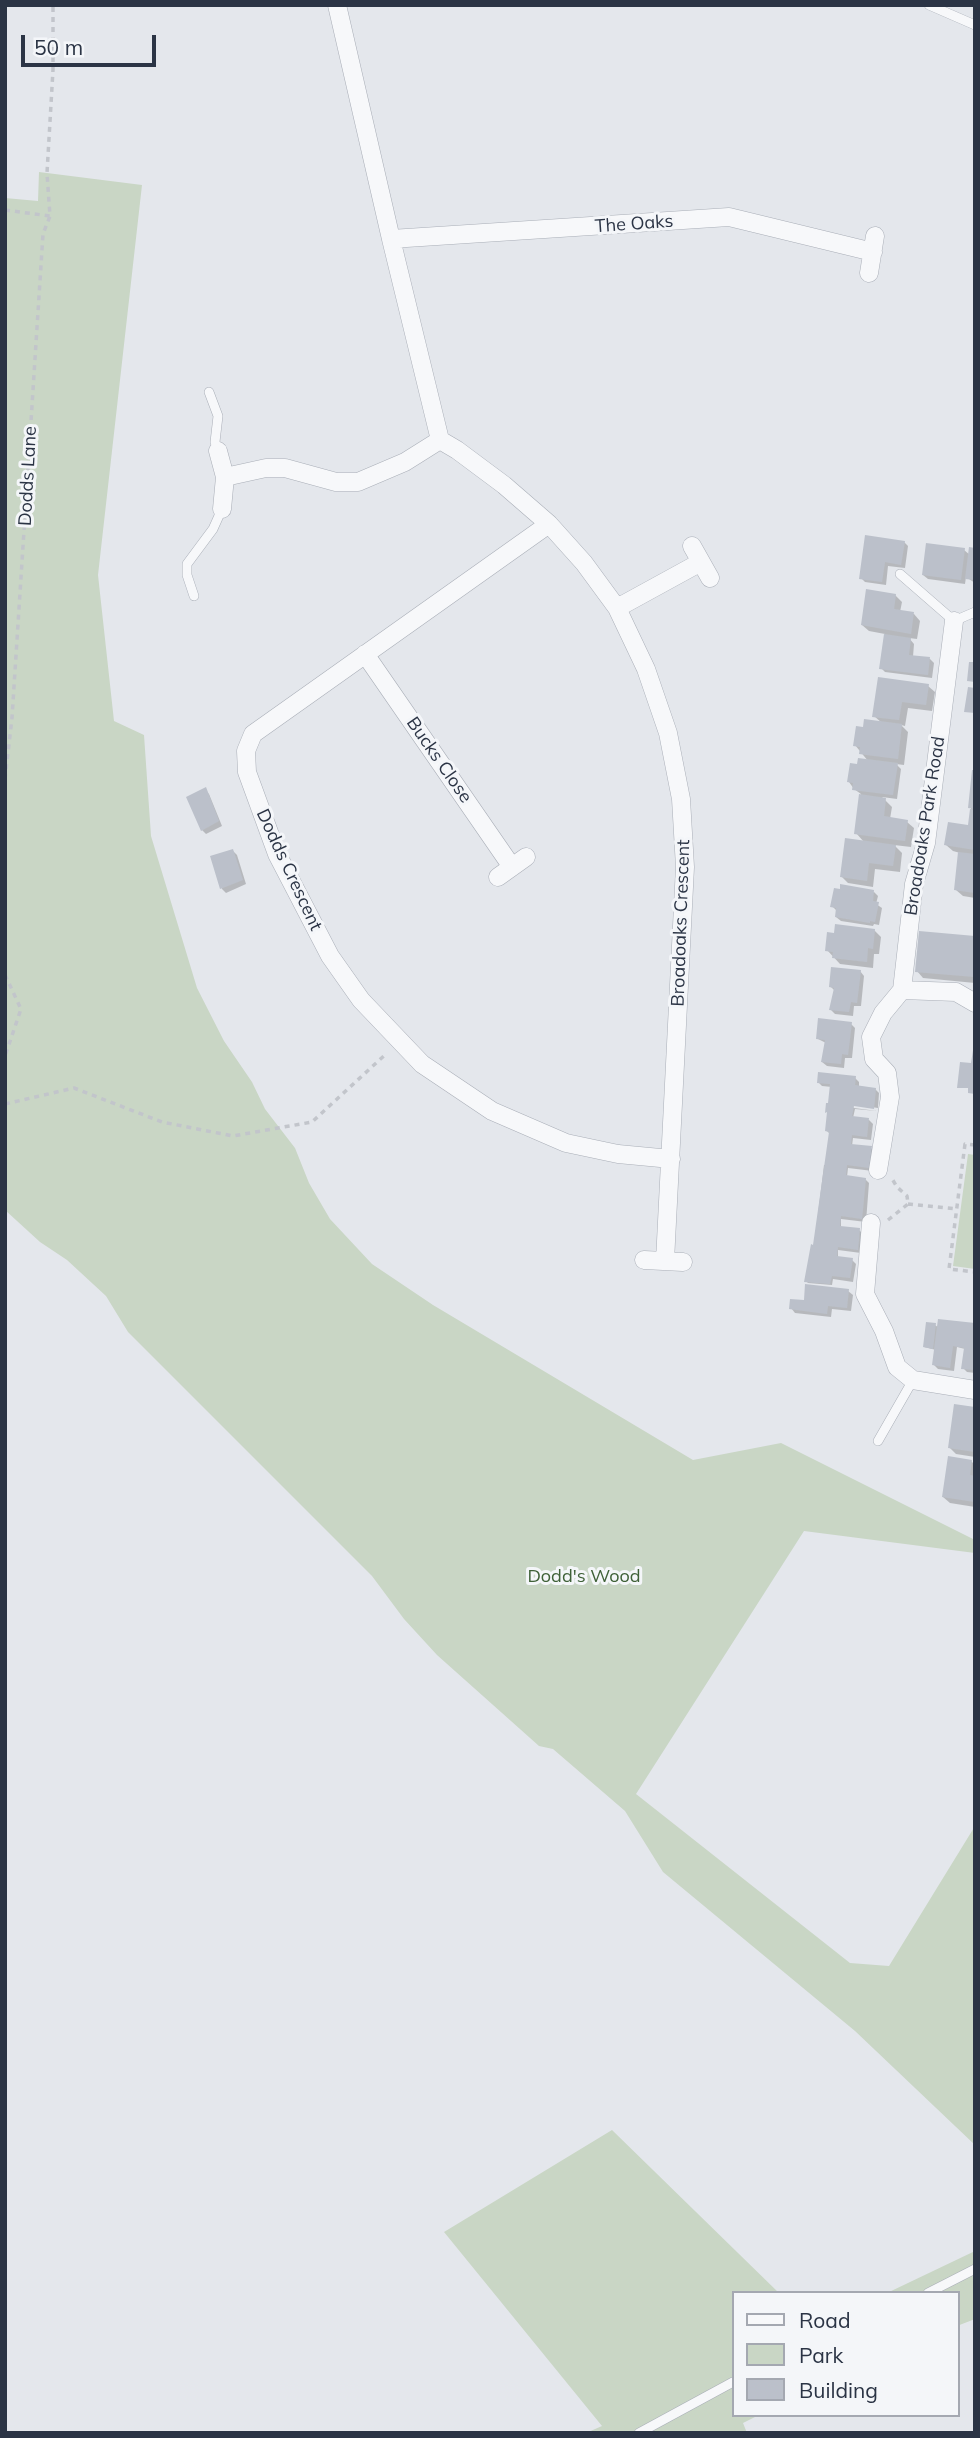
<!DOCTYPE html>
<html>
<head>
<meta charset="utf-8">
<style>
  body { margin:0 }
  #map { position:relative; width:980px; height:2438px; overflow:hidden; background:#e4e7ec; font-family:Mulish,sans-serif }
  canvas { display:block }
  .frame { position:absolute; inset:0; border:7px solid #2b3445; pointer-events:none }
  .legend { position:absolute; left:732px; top:2291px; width:228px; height:126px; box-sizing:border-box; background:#f4f6f9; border:2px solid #a4a8b1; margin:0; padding:9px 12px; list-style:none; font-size:21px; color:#2b3445 }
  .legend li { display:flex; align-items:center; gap:14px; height:35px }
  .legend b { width:35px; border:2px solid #a4a8b1 }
  .scale { position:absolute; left:21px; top:35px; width:135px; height:32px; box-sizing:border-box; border:4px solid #2b3445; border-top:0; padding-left:9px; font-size:21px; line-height:24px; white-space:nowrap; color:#2b3445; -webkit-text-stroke:5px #f4f6f9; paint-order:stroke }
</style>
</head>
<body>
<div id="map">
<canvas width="980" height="2438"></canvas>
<div class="frame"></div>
<ul class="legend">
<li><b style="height:9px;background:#f7f8fa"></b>Road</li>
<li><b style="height:19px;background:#c9d6c5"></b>Park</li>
<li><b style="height:19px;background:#bbc0ca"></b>Building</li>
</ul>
<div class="scale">50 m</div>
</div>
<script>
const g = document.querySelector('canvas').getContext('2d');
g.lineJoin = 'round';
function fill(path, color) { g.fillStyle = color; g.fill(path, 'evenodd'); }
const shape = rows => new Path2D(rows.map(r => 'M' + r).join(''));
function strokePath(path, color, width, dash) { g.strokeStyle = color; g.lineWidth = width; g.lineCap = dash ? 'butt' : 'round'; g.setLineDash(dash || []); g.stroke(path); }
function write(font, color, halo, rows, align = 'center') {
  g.font = font + ' Mulish,sans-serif'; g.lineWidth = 6; g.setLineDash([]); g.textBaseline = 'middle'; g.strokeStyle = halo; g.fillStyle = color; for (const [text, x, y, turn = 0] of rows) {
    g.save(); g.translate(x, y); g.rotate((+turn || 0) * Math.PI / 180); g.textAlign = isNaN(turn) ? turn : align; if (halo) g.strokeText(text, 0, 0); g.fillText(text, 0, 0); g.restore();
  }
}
fill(shape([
  [39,172,142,185,98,575,114,721,144,735,151,836,197,988,224,1041,252,1082,265,1109,295,1148,309,1183,330,1219,372,1264,433,1305,693,1460,781,1443,975,1540,975,1553,804,1531,636,1794,850,1963,889,1966,975,1826,975,2145,855,2031,663,1872,625,1811,553,1749,539,1746,437,1655,404,1619,372,1576,128,1332,106,1296,67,1260,40,1242,5,1210,5,198,38,201],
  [968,1154,975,1155,975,1269,953,1266],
  [612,2130,779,2293,733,2293,733,2415,759,2415,743,2423,747,2433,586,2433,602,2426,444,2232],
  [975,2251,975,2319,957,2326,957,2293,887,2293]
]), '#c9d6c5');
fill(shape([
  [904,542,908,546,905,568,888,566,886,585,865,582,861,578],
  [975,549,975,583,966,577,965,584,928,579,923,575,964,550,970,555],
  [895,595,902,602,900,612,914,614,920,621,917,639,909,638,914,644,913,657,930,659,934,663,932,678,885,672,881,668,885,634,869,631,862,625],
  [928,686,935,692,932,711,908,708,905,726,901,725,908,732,904,765,896,764,901,769,897,799,882,797,892,807,890,819,907,822,914,828,911,847,894,845,902,853,900,872,875,869,873,887,848,883,842,877,864,842,856,833,861,794,854,789,849,782,858,766,868,761,855,745,864,728,882,723,874,716],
  [975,772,975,898,963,896,956,890,960,853,953,851,946,845,969,827],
  [205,790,209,794,222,826,206,834,202,830],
  [233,851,237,855,246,884,226,893,222,889,212,857],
  [874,892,878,896,876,904,882,908,879,925,874,924,873,926,841,921,836,917,837,911,832,906],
  [874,930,881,937,879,954,874,954,873,968,840,964,827,950],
  [975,938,975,983,923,978,917,971],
  [860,971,864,976,861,1006,854,1006,853,1016,835,1014,831,1010,835,991,831,987],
  [851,1024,855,1028,852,1058,845,1058,844,1068,827,1066,822,1062,826,1043,818,1039],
  [855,1078,859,1082,859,1087,875,1089,879,1093,878,1108,850,1104,854,1108,877,1111,855,1109,853,1118,869,1120,873,1124,871,1140,853,1138,852,1146,871,1148,875,1152,873,1171,848,1168,847,1177,865,1179,869,1183,866,1222,841,1219,841,1228,859,1230,863,1234,861,1253,838,1250,838,1258,852,1260,856,1264,853,1282,833,1279,832,1285,808,1283,806,1281,814,1246,824,1165,830,1165,830,1134,827,1131,832,1087,822,1086,818,1082],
  [848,1291,853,1295,851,1311,832,1309,831,1317,795,1313,791,1308,805,1302],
  [935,1325,939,1328,975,1325,975,1373,967,1372,963,1368,965,1349,957,1347,954,1371,938,1369,934,1365,936,1350,924,1347],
  [975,1409,975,1457,956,1454,949,1447],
  [971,1461,975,1465,975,1507,950,1503,943,1497]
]), '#0003');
fill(shape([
  [865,535,905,541,901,565,885,562,882,582,859,579],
  [926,543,965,548,961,580,922,575],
  [969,547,975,548,975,580,965,579],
  [866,589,896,594,894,609,914,612,911,634,861,625],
  [884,634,911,638,909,655,930,657,928,675,879,669],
  [969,662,975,662,975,682,967,681],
  [878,677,929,684,926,705,902,702,899,720,872,717],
  [968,687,975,688,975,713,964,712],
  [864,719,902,724,898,759,859,754,860,747,853,746,856,726,863,727],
  [858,758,898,763,893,795,852,790,853,783,847,782,850,763,857,764],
  [972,770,975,770,975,809,968,808],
  [206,787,219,821,201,831,186,797],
  [859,794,886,798,884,816,908,820,905,841,854,834],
  [970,809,975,810,975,850,944,845,948,822,968,825],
  [845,838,896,845,893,866,869,863,867,881,840,877],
  [233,849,243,880,220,889,210,856],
  [958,852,975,854,975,893,954,890],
  [840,884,874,890,873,901,879,902,875,922,870,921,870,923,835,917,836,908,830,907,834,888,840,889],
  [835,924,875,929,873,949,868,948,867,962,832,958,833,952,825,951,827,932,834,933],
  [919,931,975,936,975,977,915,972],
  [831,967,861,970,857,1003,851,1002,849,1012,829,1010,834,988,829,987],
  [818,1018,852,1022,848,1055,842,1054,841,1064,821,1062,825,1040,816,1039],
  [973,1050,975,1051,975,1094,968,1093,968,1088,957,1088,960,1062,971,1063],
  [818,1072,856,1076,855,1085,876,1088,874,1109,854,1106,852,1116,869,1118,867,1137,852,1135,851,1144,872,1146,869,1168,847,1165,846,1175,866,1178,862,1219,841,1216,840,1226,860,1228,858,1250,838,1247,837,1256,853,1258,850,1278,832,1276,830,1284,804,1282,811,1244,813,1245,829,1132,825,1131,827,1112,825,1113,826,1103,828,1103,830,1084,817,1083],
  [805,1284,849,1289,847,1308,828,1306,827,1314,789,1309,790,1299,804,1300],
  [938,1319,975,1323,975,1370,961,1369,964,1348,953,1346,950,1368,932,1365],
  [926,1322,936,1323,933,1349,923,1347],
  [954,1404,975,1407,975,1452,948,1448],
  [948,1456,972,1460,970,1475,975,1476,975,1502,942,1497]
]), '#bbc0ca');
const service = shape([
  [929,5,975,25],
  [209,392,218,416,215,442,218,451],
  [900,574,954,621,975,612],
  [194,596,187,575,187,564,213,529,222,509],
  [878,1441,913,1380],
  [928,2293,975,2269],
  [639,2433,733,2382]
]);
const minor = shape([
  [337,5,391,239,729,217,873,252],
  [391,239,440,440],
  [869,273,875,236],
  [440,440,457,450,504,485,549,524,584,563,617,608,646,669,668,733,681,799,685,867,665,1261],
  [218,451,225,477,222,509],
  [225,477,266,468,285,468,336,482,358,482,405,462,440,440],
  [549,524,253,734,246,751,247,772,277,854,330,956,361,1000,422,1064,492,1111,566,1143,618,1154,671,1159],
  [692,546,710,578],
  [617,608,701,562],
  [954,621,926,843,914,884,902,990,956,992,975,1003],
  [365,654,512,867],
  [498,877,526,857],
  [878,1170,890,1097,887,1073,874,1059,871,1037,883,1013,902,990],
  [871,1223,865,1294,884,1331,897,1367,913,1380,975,1390],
  [644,1260,683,1262]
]);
strokePath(service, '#a9aeb7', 10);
strokePath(minor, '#a9aeb7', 19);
strokePath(shape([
  [5,210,50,216],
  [5,779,12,718,43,234,50,216,47,173,53,70,53,5],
  [5,975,21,1009,5,1056],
  [5,1104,74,1088,162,1122,233,1136,312,1122,387,1053],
  [975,1145,965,1144,949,1269,975,1272],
  [908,1204,957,1209],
  [888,1220,908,1204,907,1196,897,1187,891,1177]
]), '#c2c5cb', 3.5, [5, 5]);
strokePath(service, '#f7f8fa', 9);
strokePath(minor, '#f7f8fa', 18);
write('18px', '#2b3445', '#f4f6f9', [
  ["The Oaks",634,224,-4],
  ["Dodds Lane",28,476,-87],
  ["Bucks Close",439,760,55],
  ["Broadoaks Park Road",925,826,-81],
  ["Dodds Crescent",289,870,65],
  ["Broadoaks Crescent",681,923,-88]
]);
write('18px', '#3f6138', '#f4f6f9', [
  ["Dodd's Wood",584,1577]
]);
</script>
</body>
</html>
